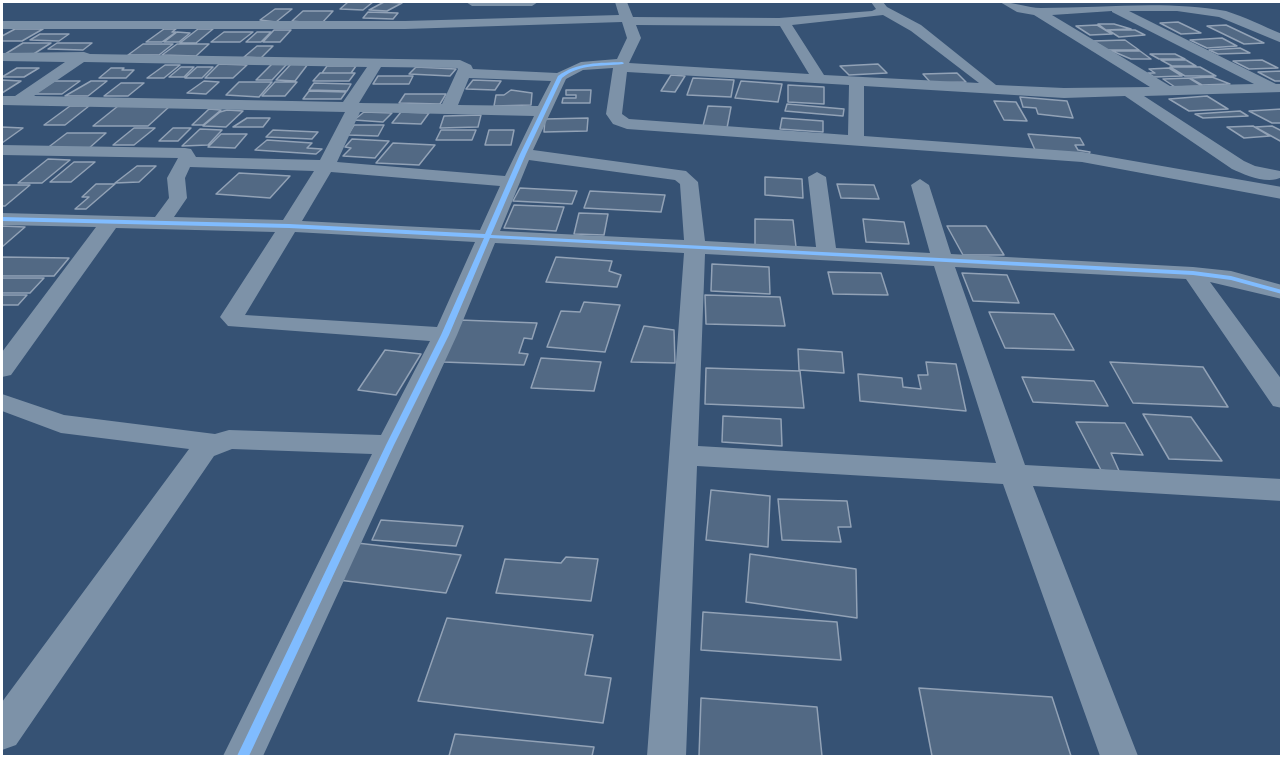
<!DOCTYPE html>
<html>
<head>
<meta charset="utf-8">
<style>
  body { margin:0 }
  #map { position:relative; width:1283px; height:758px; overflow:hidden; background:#365274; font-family:"Fira Sans Condensed",sans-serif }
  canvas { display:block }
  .frame { position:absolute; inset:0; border:3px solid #fff; pointer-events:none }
</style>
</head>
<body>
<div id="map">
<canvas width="1283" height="758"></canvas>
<div class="frame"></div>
</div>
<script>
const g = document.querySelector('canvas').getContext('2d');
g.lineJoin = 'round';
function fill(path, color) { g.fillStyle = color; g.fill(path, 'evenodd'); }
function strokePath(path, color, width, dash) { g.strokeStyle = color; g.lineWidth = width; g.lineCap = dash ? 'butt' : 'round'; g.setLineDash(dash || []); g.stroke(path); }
const building = new Path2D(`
  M348,2h25l-10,8 -23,-1z
  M384,2l18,1 -15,8 -18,-1z
  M275,9h17l-16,13 -16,-2z
  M303,11h30l-12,13 -29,-3z
  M368,12l30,1 -5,6 -30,-1z
  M1178,22l23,11 -20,1 -21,-11z
  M1098,24h16l17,5 -25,1z
  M1097,25l15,9 -22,1 -14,-9z
  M1226,25l38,18 -20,1 -37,-18z
  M15,29h28l-21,12h-20v-5z
  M164,29h12l-4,3h4l-14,10h-16z
  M198,29h15l-17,14h-16z
  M274,30h17l-11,12h-17z
  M1108,30h27l10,5 -26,2z
  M177,32l13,1 -11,9h-15z
  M224,32h29l-13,10h-29z
  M257,32h14l-10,10h-15z
  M40,34h29l-10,7 -29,-1z
  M1222,38l15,8 -30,2 -17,-8z
  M1125,40l14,10h-32l-14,-9z
  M23,43h28l-19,12 -30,1z
  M57,43h35l-9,7 -35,-1z
  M143,44h30l-14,11h-31z
  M177,44h32l-13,12 -34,-1z
  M257,46h16l-12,12 -17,-1z
  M1240,48l10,5 -32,1 -9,-4z
  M1112,51h28l11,8h-20z
  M1150,54h25l10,5h-26z
  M1161,60h25l10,6h-24z
  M1262,60l16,8 -29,1 -16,-8z
  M219,64l28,1 -14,13h-28z
  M272,64h15l-15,16h-16z
  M291,64h17l-13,17 -19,-1z
  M878,64l9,9 -38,2 -9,-9z
  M165,65h15l-16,13h-17z
  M327,66h29l-5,7h-29z
  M181,67h13l-10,10h-15z
  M197,67h16l-11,11h-17z
  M416,67l40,2 -6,7 -41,-2z
  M1170,67h30l16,9h-31z
  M17,68h22l-15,9h-22z
  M111,68h13l-2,2h12l-8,8h-27z
  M1169,68l13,8 -28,1 -6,-4h7l-6,-4z
  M1282,71v10h-7l-17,-9z
  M320,73h35l-6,8h-36z
  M957,73l9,9 -35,1 -8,-9z
  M671,75l14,1 -10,16 -14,-1z
  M378,76h35l-4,8h-36z
  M1212,77l18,7 -28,1 -12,-7z
  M693,78l41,2 -3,17 -44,-2z
  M1189,78l13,8 -27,1 -12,-8z
  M2,80l19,1 -19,12z
  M473,80l28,1 -6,9 -29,-1z
  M54,81h26l-18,13h-28z
  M91,81h16l-19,15h-23z
  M204,81l15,1 -13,12 -19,-1z
  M741,81l41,3 -4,18 -43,-4z
  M239,82h33l-13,15 -33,-2z
  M275,82h22l-12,14h-23z
  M121,83h23l-16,13h-24z
  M314,83l37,1 -4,7 -38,-1z
  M788,85l36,2v17l-36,-2z
  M511,90l21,3 -1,12 -37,1 2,-11h8z
  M566,90h25l-1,13h-28l1,-5h13v-3h-10z
  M309,91l37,1 -5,7h-38z
  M405,94h41l-6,10 -41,-1z
  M1207,96l21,13 -39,2 -20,-12z
  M1020,97l47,4 6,17 -35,-4 -2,-6 -13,-1z
  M994,101l22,1 11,19 -23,-1z
  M787,104l57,5 -1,7 -58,-5z
  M70,106h19l-24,19h-21z
  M118,106h52l-22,20h-55z
  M708,106l23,1 -4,21 -24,-2z
  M209,109l12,1 -18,15h-11z
  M1282,109v14h-10l-23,-12z
  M227,110l16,1 -17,16 -23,-1 17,-14z
  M1240,111l8,5 -45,2 -8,-4z
  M364,112l28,1 -9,9 -29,-2z
  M401,112l28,1 -8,11 -29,-1z
  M481,115l-3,12 -38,1 4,-12z
  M247,118h23l-7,9h-30z
  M588,118l-1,13 -43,1 1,-13z
  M782,118l41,3v11l-43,-3z
  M354,125h30l-6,11 -30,-1z
  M1253,126l17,10 -26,2 -17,-11z
  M1272,126l10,5v11l-27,-15z
  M2,127l21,1 -21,15z
  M134,128h21l-21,17h-21z
  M173,128h18l-13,13h-19z
  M200,129l22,1 -14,15 -26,1z
  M273,130l45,2 -6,7 -46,-2z
  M441,130h35l-4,10h-36z
  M489,130h25l-3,15h-26z
  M67,133h39l-19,17 -41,-1z
  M221,134h26l-12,14 -27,-1z
  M1028,134l52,4 4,7h-9l3,5 12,2 -1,2 -54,-4z
  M352,139l37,2 -14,17 -32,-2 8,-8 -6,-1z
  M267,140l45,3 -5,5 15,1 -6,5 -61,-4z
  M393,143l42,2 -16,20 -43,-2z
  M48,159l22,1 -28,23h-24z
  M74,162h21l-24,20h-21z
  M137,166h19l-17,16 -24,1z
  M239,173l51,3 -20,22 -54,-4z
  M765,177l37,2 1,19 -38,-3z
  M96,184h19l-29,25h-11l14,-12h-7z
  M837,184l37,1 5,14 -38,-1z
  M30,185l-25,21h-3v-21z
  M520,188l57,3 -5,13 -59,-3z
  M590,191l75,4 -4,17 -77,-4z
  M514,205l50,2 -8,24 -52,-3z
  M579,213l29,1 -4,21 -30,-1z
  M755,219l38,1 3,27 -41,-2z
  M863,219l41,3 5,22 -43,-2z
  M2,226l23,1 -23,20z
  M947,226h39l18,29h-41z
  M2,257l67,1 -15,18h-52z
  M556,257l56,4 -3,10 12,4 -4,12 -71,-5z
  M712,264l57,3 1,27 -59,-3z
  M828,272l53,1 7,22 -55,-1z
  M962,273l45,2 12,28 -46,-2z
  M2,278h42l-14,15h-28z
  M2,295h25l-9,10h-16z
  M705,295l75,2 5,29 -79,-2z
  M584,302l36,3 -15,47 -58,-5 14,-36 19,1z
  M989,312l65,2 20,36 -69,-2z
  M460,320l77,3 -5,16 -8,-1 -5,15 9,1 -4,11 -81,-3z
  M644,326l30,4 1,33 -44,-1z
  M798,349l44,3 2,21 -45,-3z
  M385,350l36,4 -25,41 -38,-5z
  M541,358l60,4 -7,29 -63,-3z
  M926,362l30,2 10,47 -106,-10 -2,-27 44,4 1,9 18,2 -3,-14h10z
  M1110,362l93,5 25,40 -95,-4z
  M706,368l94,3 4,37 -99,-4z
  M1022,377l72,4 14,25 -75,-4z
  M1143,414l48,3 31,44 -53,-2z
  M723,416l58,3 1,27 -60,-4z
  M1076,422l49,1 18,32 -32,-2 9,20 -19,-3z
  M711,490l59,6 -2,51 -62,-7z
  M778,499l69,2 4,26h-13l3,15 -59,-2z
  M381,520l82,6 -7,20 -84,-6z
  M357,543l104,12 -15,38 -108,-13z
  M750,554l106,15 1,49 -111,-16z
  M566,557l32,2 -7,42 -95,-8 9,-34 56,4z
  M703,612l134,10 4,38 -140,-10z
  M447,618l146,17 -8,40 26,3 -8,45 -185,-22z
  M919,688l133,9 19,59h-139z
  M701,698l116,9 5,49h-123z
  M455,734l139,13 -2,9h-143z`);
const minor = new Path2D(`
  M466,2h72l-6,4h-60z
  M615,2h12l6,15 146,1 93,-7 4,-2 -5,-7h12l4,5 34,18 75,60 68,3 86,-1 -116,-72 -17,-3 -17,-10c15,0 27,6 41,6 61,0 124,-8 185,3 19,6 37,15 56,23v9l-63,-26 -42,-6h-48l147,73h6v8l-138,4 100,65 11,5 25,5 2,6c-14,8 -37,-2 -50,-8l-107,-73 -61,2 -200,-12v50l218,16 200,35v12l-200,-37 -455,-33 -14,-5 -7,-10 7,-46 -30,2 -17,9 -33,71 153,21 12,11 7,59 111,6 -8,-70 9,-5 9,5 10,71 94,5 -19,-68 9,-6 9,6 22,69 242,13 38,4 51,14v14l-72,-17 72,98v28l-9,-2 -87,-127 -231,-12 70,198 257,14v22l-249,-15 105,270h-38l-97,-272 -306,-18 -11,290h-39l37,-503 -189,-10 -38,92 -194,421h-40l149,-302 -140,-5 -18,7 -198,289 -14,5v-48l187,-253 -128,-16 -59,-22v-17l62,21 151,19 14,-4 152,5 49,-94 -202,-15 -8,-9 55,-85 -159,-4 -105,147 -9,2v-25l94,-125 -94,-2v-12l153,4 14,-19 -2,-20 11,-20 -176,-3v-10l183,3 6,1 5,8 124,3 25,-48 -343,-7v-9h13l50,-34 -63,-1v-8l82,-1 6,2 370,6 11,5 2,4 84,4 24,-11 36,-3 10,-21 -5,-16 -217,7h-403v-8h403l214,-6zM1112,11v1l142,72 -84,2 -118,-71zM883,15l28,16 68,52 -155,-8 -32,-50zM636,25l144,1 29,48 -180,-11 12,-25zM84,62l283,5 -24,35 -309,-6zM381,67l76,1 1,1 -16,35 -83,-1zM627,72l222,13 -1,50 -219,-16 -7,-5zM469,78l82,3 -13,25 -80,-1zM360,112l174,4 -29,60 -168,-14zM529,160l146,20 5,4 4,56 -184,-9zM190,167l124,4 -31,49 -109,-3 13,-19 -2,-20zM331,172l169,14 -20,44 -178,-9zM295,232l180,10 -38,85 -192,-12zM705,254l229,12 62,197 -298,-17z`);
const cycleway = new Path2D(`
  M622,62l2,1 -1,1c-21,3 -43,-1 -61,14l-36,76 -35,81 702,36 38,5 51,14v4l-51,-14 -38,-5 -703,-37 -41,97 -55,110 -145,311h-12l149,-311 55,-110 43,-97 -195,-10 -287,-7v-4l287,7 196,10 35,-80 38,-78c19,-14 42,-13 64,-14z`);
fill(building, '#526984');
strokePath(building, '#92a2b6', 1.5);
fill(minor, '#7d92a8');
fill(cycleway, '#80bcff');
</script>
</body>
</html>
